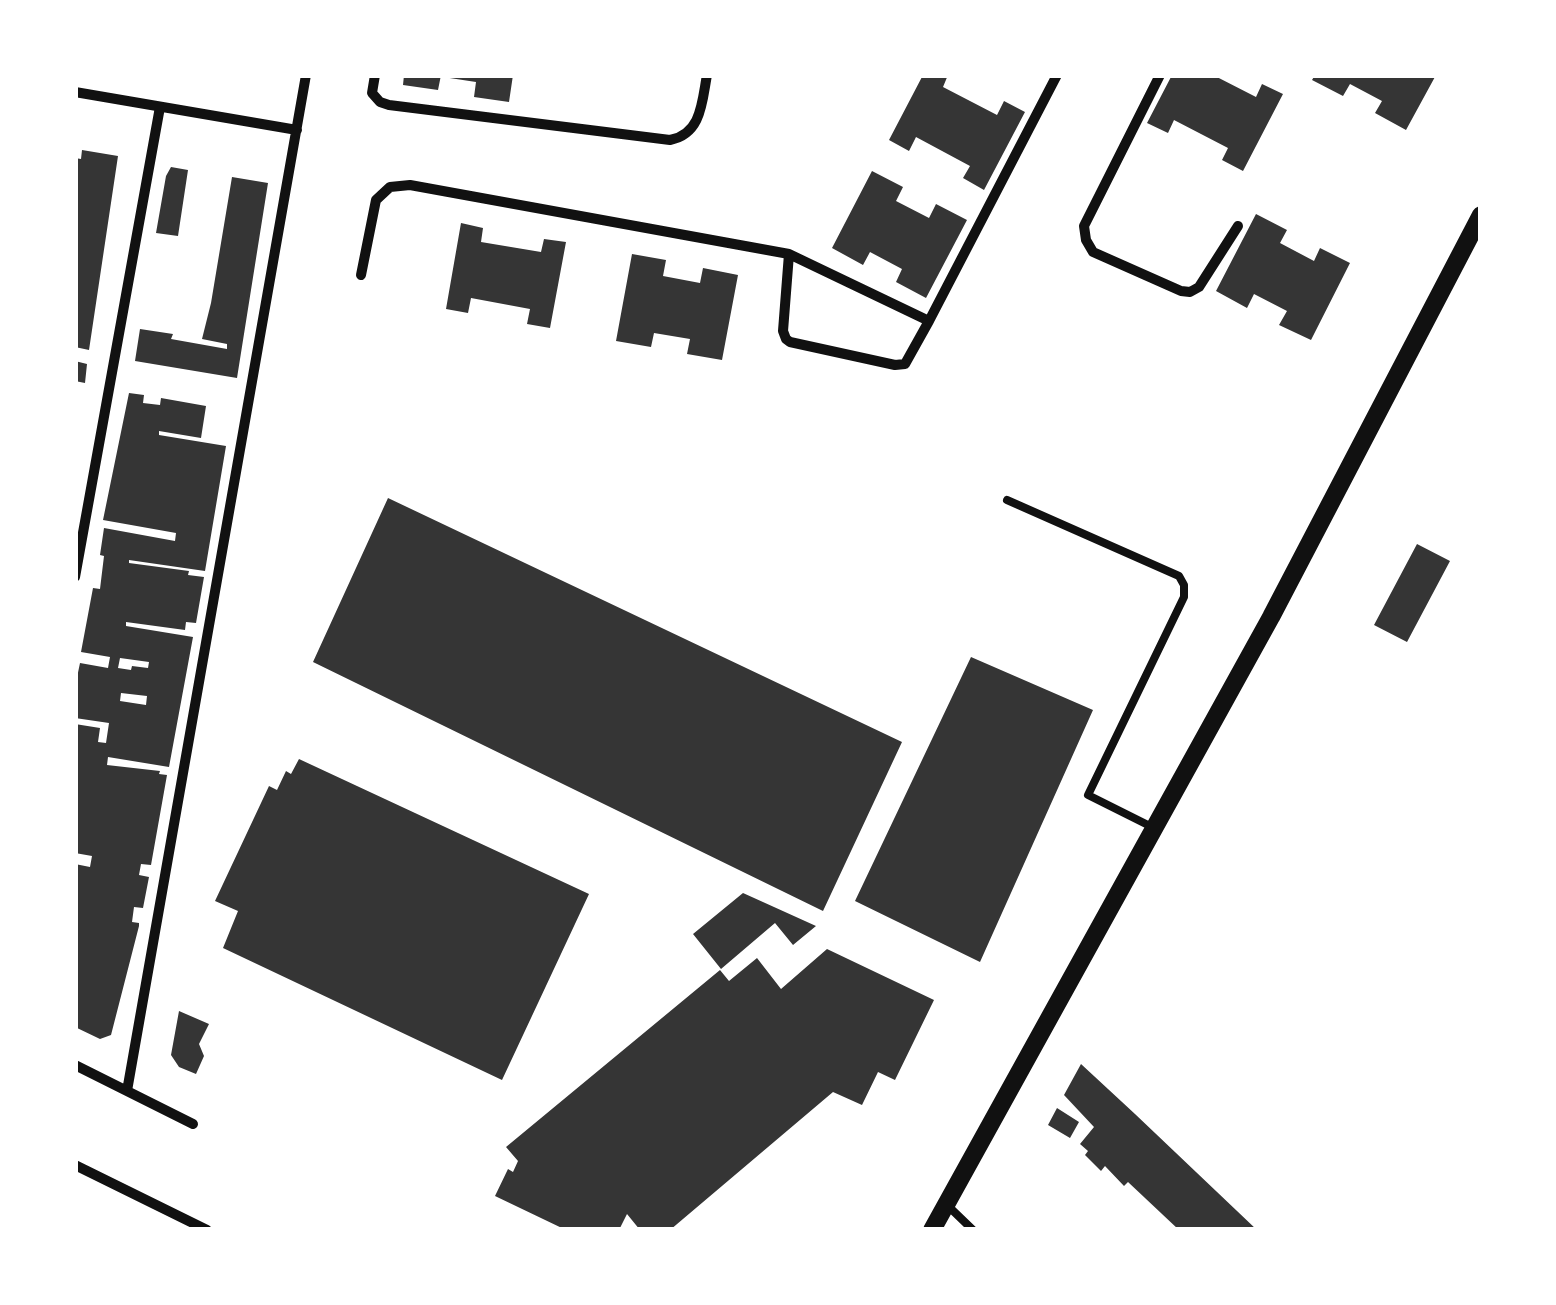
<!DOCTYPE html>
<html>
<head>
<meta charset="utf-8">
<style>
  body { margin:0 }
  #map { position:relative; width:1556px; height:1305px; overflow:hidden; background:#fff; font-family:Jost,sans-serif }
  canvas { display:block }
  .frame { position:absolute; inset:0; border:78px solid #fff; pointer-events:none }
</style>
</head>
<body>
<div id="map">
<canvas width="1556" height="1305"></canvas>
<div class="frame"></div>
</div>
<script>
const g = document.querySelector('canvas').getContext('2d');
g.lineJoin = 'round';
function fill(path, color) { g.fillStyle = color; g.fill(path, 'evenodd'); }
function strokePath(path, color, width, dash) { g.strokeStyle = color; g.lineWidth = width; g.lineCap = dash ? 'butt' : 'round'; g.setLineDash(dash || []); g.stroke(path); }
const building = new Path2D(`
  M404,75h37l-3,15 -35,-5z
  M443,75h70l-4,27 -35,-5 2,-15 -33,-5z
  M923,75h25l-5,12 54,28 7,-14 21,11 -41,78 -21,-12 7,-12 -54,-29 -7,14 -20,-11z
  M1172,75h41l43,22 6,-13 21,10 -40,77 -21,-11 6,-12 -54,-28 -6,13 -21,-10z
  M1315,75h121l-30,55 -31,-17 7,-12 -32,-17 -7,12 -31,-16z
  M82,150l36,6 -29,194 -14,-3v-189l6,1z
  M171,167l17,3 -10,66 -22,-3 10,-57z
  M872,171l31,16 -7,14 33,17 7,-14 31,16 -41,78 -30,-16 6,-13 -32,-17 -7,13 -31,-17z
  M232,177l36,6 -31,195 -102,-17 5,-32 33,5 -2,5 56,10v-5l-25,-5 9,-36z
  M1256,214l31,16 -7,13 34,18 6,-13 30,15 -39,77 -32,-15 8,-14 -33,-17 -7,14 -31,-17z
  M461,223l22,5 -2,14 60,10 3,-13 22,3 -16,86 -23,-4 3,-15 -59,-11 -3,15 -22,-4z
  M632,254l34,6 -3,16 37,7 3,-15 35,7 -16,85 -35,-6 3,-15 -36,-6 -3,14 -35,-6z
  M75,361l12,3 -2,19 -10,-2z
  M129,393l15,2 -1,8 17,2 1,-7 45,8 -5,32 -42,-7v4l67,11 -21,125 -76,-11v3l60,8 -1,4 16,2 -8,46 -10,-1 -1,8 -59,-8v4l67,11 -24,130 -61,-10 -1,8 53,6 -1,3 8,1 -16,90 -10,-1 -2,11 10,2 -6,31 -9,-1 -2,15 7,1v3l-28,109 -11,4 -25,-12v-133l2,1 1,-8h-3v-23l15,3 2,-11 -17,-3v-129l25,4 -2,14 8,1 3,-20 -34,-5v-31l5,-24 28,5 2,-11 -29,-5 12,-64 7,1 4,-33 -4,-1 4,-27 71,13 1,-8 -73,-13zM120,658l29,4 -1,6 -16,-2 -1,4 -13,-2zM121,693l26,3 -1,9 -26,-4z
  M388,498l514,244 -79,169 -510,-249z
  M1417,544l33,17 -43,81 -33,-17z
  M971,657l122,53 -113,252 -125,-61z
  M299,759l290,135 -87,186 -279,-132 15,-37 -23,-10 54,-115 8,4 9,-19 5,3z
  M743,893l31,14 42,19 -23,19 -18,-22 -54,46 -28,-35z
  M827,949l107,51 -39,80 -17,-8 -16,33 -29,-13 -163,138h-30l-13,-16 -8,16h-53l-71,-34 13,-27 5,3 5,-11 -12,-14 214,-177 9,11 28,-23 24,31z
  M179,1011l30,13 -10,20 5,12 -8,18 -17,-7 -8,-12z
  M1081,1064l54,50 122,116h-78l-51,-48 -4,4 -19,-20 -4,5 -16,-16 3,-4 -8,-7 14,-17 -30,-32z
  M1057,1108l22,14 -9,16 -22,-13z`);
const service = new Path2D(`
  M1007,500l172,76 5,9v12l-96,198 66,33
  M946,1204l27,26`);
const minor = new Path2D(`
  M375,75l-3,18 8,9 9,3 281,35c32,-6 32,-39 37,-65
  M1160,75l-76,151 2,14 7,12 88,39 9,1 9,-5 39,-61
  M75,92l222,38
  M789,254l-6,77 3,8 4,3 105,23 10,-1 24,-43
  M361,275l15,-75 14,-13 20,-2 379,69 140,67 128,-246
  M75,577l85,-470
  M75,1065l118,59
  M127,1091l179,-1016
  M75,1165l132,65`);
const tertiary = new Path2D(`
  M932,1230l339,-613 210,-402`);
fill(building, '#353535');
strokePath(service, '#111', 8);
strokePath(minor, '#111', 10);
strokePath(tertiary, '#111', 18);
</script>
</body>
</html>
